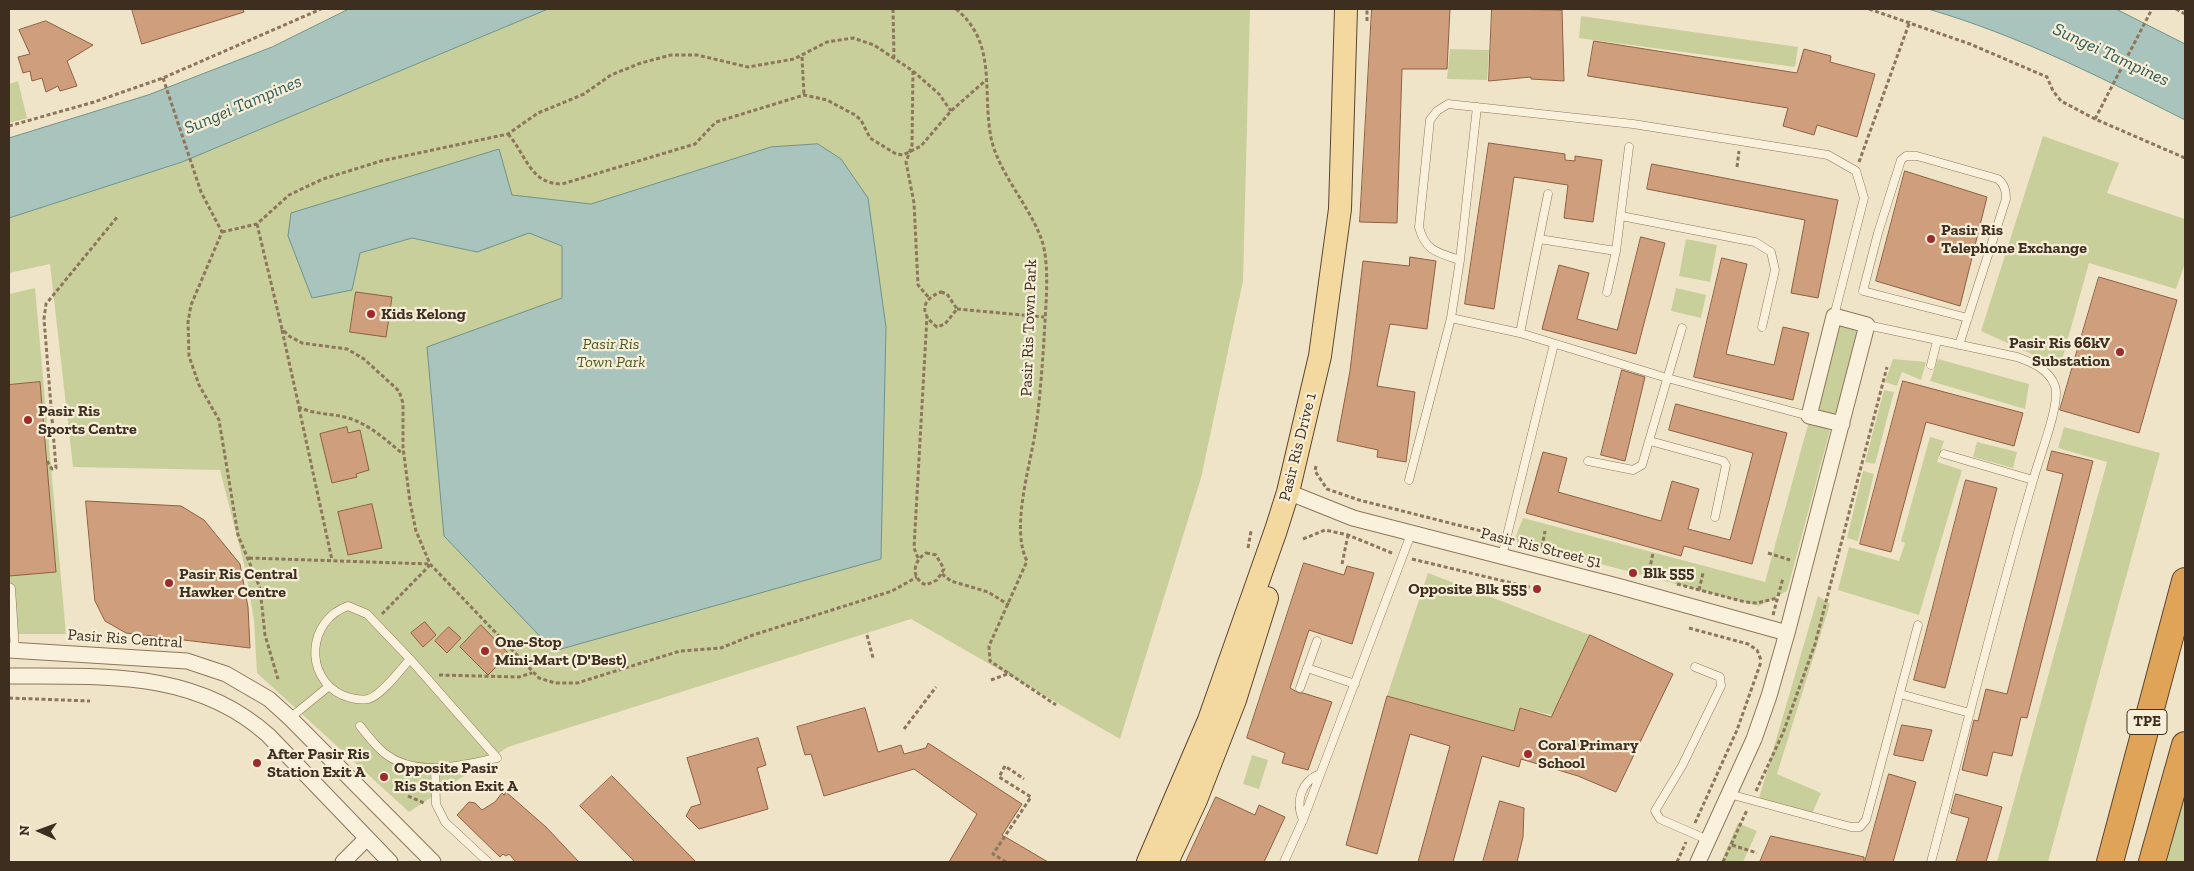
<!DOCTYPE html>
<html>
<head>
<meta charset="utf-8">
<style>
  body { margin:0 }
  #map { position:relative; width:2194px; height:871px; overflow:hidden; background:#f0e4c8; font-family:"Zilla Slab",serif }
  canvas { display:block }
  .frame { position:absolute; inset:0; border:10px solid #3d2e20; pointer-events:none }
  .north { position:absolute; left:15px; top:806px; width:50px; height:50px; -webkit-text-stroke:4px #f7eed8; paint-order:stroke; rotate:272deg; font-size:14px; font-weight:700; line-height:20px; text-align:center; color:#3d2e20 }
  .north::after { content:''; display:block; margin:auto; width:18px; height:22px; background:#3d2e20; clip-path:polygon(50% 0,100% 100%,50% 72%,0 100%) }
</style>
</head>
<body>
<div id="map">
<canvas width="2194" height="871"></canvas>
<div class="frame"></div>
<div class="north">N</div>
</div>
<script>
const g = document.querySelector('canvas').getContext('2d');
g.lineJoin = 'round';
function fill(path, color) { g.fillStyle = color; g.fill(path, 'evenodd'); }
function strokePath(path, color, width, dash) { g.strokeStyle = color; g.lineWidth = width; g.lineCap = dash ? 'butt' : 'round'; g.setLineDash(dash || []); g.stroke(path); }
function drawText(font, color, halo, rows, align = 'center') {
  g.font = font + ' "Zilla Slab",serif'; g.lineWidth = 4.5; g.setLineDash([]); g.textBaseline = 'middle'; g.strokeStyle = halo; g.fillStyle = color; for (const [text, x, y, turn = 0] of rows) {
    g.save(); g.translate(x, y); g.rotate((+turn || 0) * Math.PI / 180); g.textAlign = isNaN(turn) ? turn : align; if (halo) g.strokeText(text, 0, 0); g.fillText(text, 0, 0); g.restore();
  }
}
const green = new Path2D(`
  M548,9h702l-7,272 -42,197 -81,261 -209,-120 -403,128 -99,65 -152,-139 -3,-53 -9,-52 -25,-98 -147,-3 -23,-203 -41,9v-55l173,-56z
  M1581,16l217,31 -3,20 -216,-29z
  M1450,49l39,1 -2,30 -40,-1z
  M18,81l9,37 -18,5v-39z
  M2043,136l76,27 -12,30 78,26v44l-9,26 -87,-26 -29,104 -79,-36z
  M1686,239l31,6 -7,37 -31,-6z
  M35,288l31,346h-57v-340z
  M1676,288l30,7 -5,23 -30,-7z
  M1834,316l33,9 -25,99 -33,-8z
  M1893,359l33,3 -5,18 -19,-8 -5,14 -12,-4z
  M1938,359l91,25 -4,25 -95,-28z
  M1884,390l10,2 -19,72 -10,-2z
  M1809,421l21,9 -43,161 -28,15 -245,-65 9,-23 242,64z
  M2064,427l96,26 -112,409h-51l110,-400 -49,-14z
  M1930,437l14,4 -7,21 25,8 -43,145 -81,-25 11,-43 50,14 6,-18 -4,-2z
  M1977,442l40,10 -4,16 -40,-11z
  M1863,471l11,3 -16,67 -11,-3z
  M1428,573l162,62 -38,80 -32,-7 -6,23 -127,-35z
  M1818,596l12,8 -53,170 44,19 -10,23 -53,-14z
  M1252,755l16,5 -9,29 -16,-5z
  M2185,792v70h-18z
  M1738,823l19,8 -14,31h-22z`);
const water = new Path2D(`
  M349,9h199l-366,153 -173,56v-80l139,-43 124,-48z
  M1928,9h188l69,35v76c-83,-42 -167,-85 -257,-111z
  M818,144l23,15 27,39 18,129 -5,232 -327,92 -110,-115 -17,-189 135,-49v-52l-33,-13 -52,19 -65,-14 -52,15 -8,37 -40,8 -24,-62 3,-23 208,-64 13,46 79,9 180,-57z`);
const building = new Path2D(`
  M132,9h111l1,3 -102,32z
  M1372,9h78l-3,60h-45l-5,154 -37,-1z
  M1492,9l70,1 2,71 -33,-2v-2l-42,4z
  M46,21l47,24 -26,16 10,25 -17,5 -2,-5 -12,6 -4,-14 -10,3 -2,-10 -7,2 -5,-16 12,-3 -11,-24z
  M1594,41l203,32 7,-24 27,7 -1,6 45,12 -18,63 -40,-12 -3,10 -31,-9 5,-18 -200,-32z
  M1489,143l76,11v6l10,1v-5l27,4 -9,62 -29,-4 4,-33 -54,-8 -20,132 -29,-5z
  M1652,164l186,36 -20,98 -27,-5 14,-73 -158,-31z
  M1905,171l82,26 -27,109 -84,-25z
  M1641,237l24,6 -29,111 -94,-25 17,-64 30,8 -12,46 40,11z
  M1410,257l26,4 -9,68 -37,-5 -13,62 38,6 -9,70 -29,-5 1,-7 -41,-9 13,-70 13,-110 46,5z
  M1722,258l25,6 -21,90 48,11 9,-38 26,6 -16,67 -99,-23z
  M2099,277l78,23 -38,133 -79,-23z
  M356,292l36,5 -6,40 -36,-5z
  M1622,370l23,7 -20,84 -24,-6z
  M1903,381l120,32 -9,33 -88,-24 -35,130 -31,-8z
  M40,382l16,190 -47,4v-191z
  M1676,404l111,29 -35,131 -68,-18 -3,10 -155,-43 17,-61 24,6 -9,34 103,29 11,-40 27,8 -11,40 42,11 23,-87 -84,-23z
  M347,427l1,6 12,-3 9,40 -13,4 1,3 -25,6 -12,-49z
  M2052,451l41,10 -66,257 -6,-1 -9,39 -19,-4 -6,24 -25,-6 12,-50 4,1 8,-32 21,5 56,-220 -16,-4z
  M1966,480l31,8 -52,200 -31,-8z
  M86,501l95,5 23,14 36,44 8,43 2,41 -124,-15 -21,-12 -10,-20z
  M372,504l10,44 -34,7 -10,-43z
  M1304,563l40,12 3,-9 27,7 -22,71 -43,-14 -19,58 9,5h4l29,9 -24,68 -26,-7 3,-10 -38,-15z
  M425,622l11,13 -13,12 -12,-14z
  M481,625l28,29 -21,21 -28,-28z
  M449,627l12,11 -14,15 -12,-12z
  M1590,635l83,39 -57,118 -38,-16 -57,-17 -2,8 -37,-11 -29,106h-35l32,-116 -40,-12 -33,120 -31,-9 41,-149 127,35 6,-23 31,9z
  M865,708l13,44 23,-7 3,9 22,-6 2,-5 94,61 -20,31 46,27h-99l28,-48 -63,-45 -90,27 -13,-42 -6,1 -8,-28z
  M1902,725l30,5 -9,31 -29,-6z
  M758,738l8,27 -9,3 11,41 -69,20 -13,-13 5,-9 10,-3 -14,-46z
  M1889,774l27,8 -23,80h-28z
  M612,776l84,86h-61l-55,-56z
  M506,792l40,35 33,35h-63l-7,-8 -3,2 -3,-2 -3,3 -43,-42 12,-13 6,1 7,7 13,-8 7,-9 2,2z
  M1956,794l46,13 -16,55h-30l13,-44 -18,-5z
  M1216,797l39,18 4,-10 26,12 -21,45h-78z
  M1500,801l24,7 -1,29 -6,25h-34z
  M1771,836l93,21v5h-104z`);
const path = new Path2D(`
  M893,9l1,48
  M956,9c40,33 27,77 34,123 5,37 38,71 51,106 10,26 4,73 3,102 -2,29 -4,58 -8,87 -5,37 -26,101 -9,134l-38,85 1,15 66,44
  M1869,9l101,35 77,33 6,14 8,10 34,18 90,39
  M2176,9l9,5
  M1367,21v-12
  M802,57l2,38
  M913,71l-1,74 -6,17 8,41 4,82 12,14
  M163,78l38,114 21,40 -31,73 -3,17 1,34 10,29 20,35 19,115 22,53 5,47 13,44
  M2095,119l57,-110
  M9,126l85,-24 69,-24 158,-69
  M508,134c19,22 22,50 54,50l133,-40 21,-22 88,-27 23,5 28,15 6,5 9,18 26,16 7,1 18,-9 30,-35 35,-31
  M1859,162l51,-141
  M1737,167l2,-16
  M257,224l25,105 7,7 13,7 45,6 17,10 35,32 4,12v44l7,55 6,29 14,33 109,114 16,5h22l103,-32 41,-3 32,-13 139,-44 25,-14
  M222,232l35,-8 32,-29 34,-16 58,-18 127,-27 30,-21 46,-19 27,-19 30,-12 30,-8h26l51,12 46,-8 33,-17 26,-4 21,7 39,26 26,23 12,17
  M941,292l6,2 10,15 -12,15 -8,3c-17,-13 -17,-27 4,-35z
  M957,309l87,8
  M282,330l17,77c16,8 32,6 49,11 21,6 38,22 55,36
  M299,408l33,152
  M47,461l5,8 4,-1 -12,-149 2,-15 72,-88
  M1316,466l-1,5 12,18 32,11 138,35
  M1303,539l22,-9 23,5 44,18
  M1518,541l71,20
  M1542,547l3,-16
  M1248,548l3,-17
  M926,553l10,2 8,14 -7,11 -11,5c-16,-7 -13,-24 0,-32z
  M1768,553l22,7
  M249,558l181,6
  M918,558l-4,-10 13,-232
  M1412,559l125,30
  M1342,564l6,-29
  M942,574l9,7 37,11 21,13
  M1648,577l5,-24
  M1677,584l68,18 12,1 21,-5
  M1699,590l4,-17
  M382,614l48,-49
  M1773,615l10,-37
  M1689,628l59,16 9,6 4,10
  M867,635l6,23
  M439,675l80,2 13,-4
  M991,680l19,-7
  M9,698l81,3
  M904,729l32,-42
  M1756,791l27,-58 32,-89 72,-277
  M408,796l16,7
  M1695,823l42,-93 24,-68
  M1732,845l25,8
  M1006,862l-13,-8 38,-57 -32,-20 6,-11 19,13
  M1677,862l9,-20
  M1723,862l24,-52`);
const lane = new Path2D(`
  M1621,216l134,26 16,10 4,18 -13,57
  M1539,239l77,12 13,-104
  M1460,260c-22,-7 -35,-9 -41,-33l11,-107 7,-9 11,-7 185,20 195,31 28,16 8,27 -30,118
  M1607,292l9,-41
  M1451,318l69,15 147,45 142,38
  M1867,325l150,32c14,5 32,12 38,29 6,17 -16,72 -21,91 -38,127 -69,257 -103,385
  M1520,333l28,-139
  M1959,345l47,-146c0,-8 -1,-14 -8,-20l-81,-23h-11l-5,4 -23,73 -15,58 105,27
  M1931,365l6,-24
  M1650,441l73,20 3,4 -11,52
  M1944,454l89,26
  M1588,461l45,9 9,-5 40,-137
  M1409,480l42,-162 9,-58 17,-153
  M1502,556l52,-212
  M9,587l2,1 4,62
  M348,606l19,8 43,45c-9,10 -29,37 -42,40 -8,2 -18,-1 -26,-4 -39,-19 -34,-75 6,-89z
  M1695,667l25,10 1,9 -39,80 -27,45 5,8 48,21
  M1307,668l48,16
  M1300,688l17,-47
  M1900,694l70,19
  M290,718l38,-31
  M360,726c7,9 15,19 23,26 32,27 78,13 114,6l-87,-99
  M435,768l1,36 9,18 43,40
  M1729,794l122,33h9l6,-7 52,-195
  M1303,820c-8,-18 -2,-39 17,-46
  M1284,862l19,-42 108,-286`);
const street = new Path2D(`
  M1288,492l65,26 268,69 166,46
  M9,650l178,11 39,13 43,25 21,19 143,144
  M9,676c93,1 185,-7 259,59l122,127
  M343,862l24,-24
  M1698,862l56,-123 15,-43 18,-63 80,-308 -33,-9 -25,100 33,8`);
const primary = new Path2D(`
  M1148,862l61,-142 67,-190 12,-38 32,-136 20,-147 6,-200
  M1167,862l29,-62 39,-100 32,-102`);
const highway = new Path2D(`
  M2110,862l75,-281
  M2152,862l33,-117`);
const markers = [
  [1931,239,5,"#9e2a2b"],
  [371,314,5,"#9e2a2b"],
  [2120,352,5,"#9e2a2b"],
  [28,420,5,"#9e2a2b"],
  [1633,573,5,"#9e2a2b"],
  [169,583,5,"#9e2a2b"],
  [1537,589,5,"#9e2a2b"],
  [485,651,5,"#9e2a2b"],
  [1528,754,5,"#9e2a2b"],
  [257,763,5,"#9e2a2b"],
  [384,777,5,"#9e2a2b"]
];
const shields = [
  [2147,722,40]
];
const shieldNames = [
  ["TPE",2147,722]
];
const poiNames = [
  ["Pasir Ris",1941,230],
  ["Telephone Exchange",1941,248],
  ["Kids Kelong",381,314],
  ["Pasir Ris 66kV",2110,343,"right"],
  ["Substation",2110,361,"right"],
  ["Pasir Ris",38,411],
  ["Sports Centre",38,429],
  ["Blk 555",1643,573],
  ["Pasir Ris Central",179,574],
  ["Hawker Centre",179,592],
  ["Opposite Blk 555",1527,589,"right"],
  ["One-Stop",495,642],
  ["Mini-Mart (D'Best)",495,660],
  ["Coral Primary",1538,745],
  ["School",1538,763],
  ["After Pasir Ris",267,754],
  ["Station Exit A",267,772],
  ["Opposite Pasir",394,768],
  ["Ris Station Exit A",394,786]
];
const streetNames = [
  ["Pasir Ris Town Park",1029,328,-88],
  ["Pasir Ris Drive 1",1298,447,-76],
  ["Pasir Ris Street 51",1541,548,14],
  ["Pasir Ris Central",125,639,4]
];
const parkNames = [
  ["Pasir Ris",611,344],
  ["Town Park",611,362]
];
const waterNames = [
  ["Sungei Tampines",2111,55,25],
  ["Sungei Tampines",243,105,-23]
];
fill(green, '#c9cf9b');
fill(water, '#a9c4bc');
strokePath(water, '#6f938a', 1);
fill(building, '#cf9f7d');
strokePath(building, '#8d5f41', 1);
strokePath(lane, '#8d765c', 9);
strokePath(street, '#8d765c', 17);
strokePath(primary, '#5b4430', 24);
strokePath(highway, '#5b4430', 28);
strokePath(path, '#8d765c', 3, [4, 2.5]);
strokePath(lane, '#faf1dc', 8);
strokePath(street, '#faf1dc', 15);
strokePath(primary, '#f3d9a0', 22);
strokePath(highway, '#e0a458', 26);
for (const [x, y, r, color] of markers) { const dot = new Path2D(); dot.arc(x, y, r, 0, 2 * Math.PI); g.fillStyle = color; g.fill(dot); strokePath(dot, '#f7eed8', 2); }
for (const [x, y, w] of shields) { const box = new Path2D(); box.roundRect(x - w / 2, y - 12.5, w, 25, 4); g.fillStyle = '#f7eed8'; g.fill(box); strokePath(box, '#3d2e20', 1); }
drawText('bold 15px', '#3d2e20', null, shieldNames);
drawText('bold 16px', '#3d2e20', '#f7eed8', poiNames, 'left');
drawText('16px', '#3d2e20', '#f7eed8', streetNames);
drawText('italic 16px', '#4d5a26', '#f7eed8', parkNames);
drawText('italic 18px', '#2f5d5a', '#f7eed8', waterNames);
</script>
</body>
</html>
